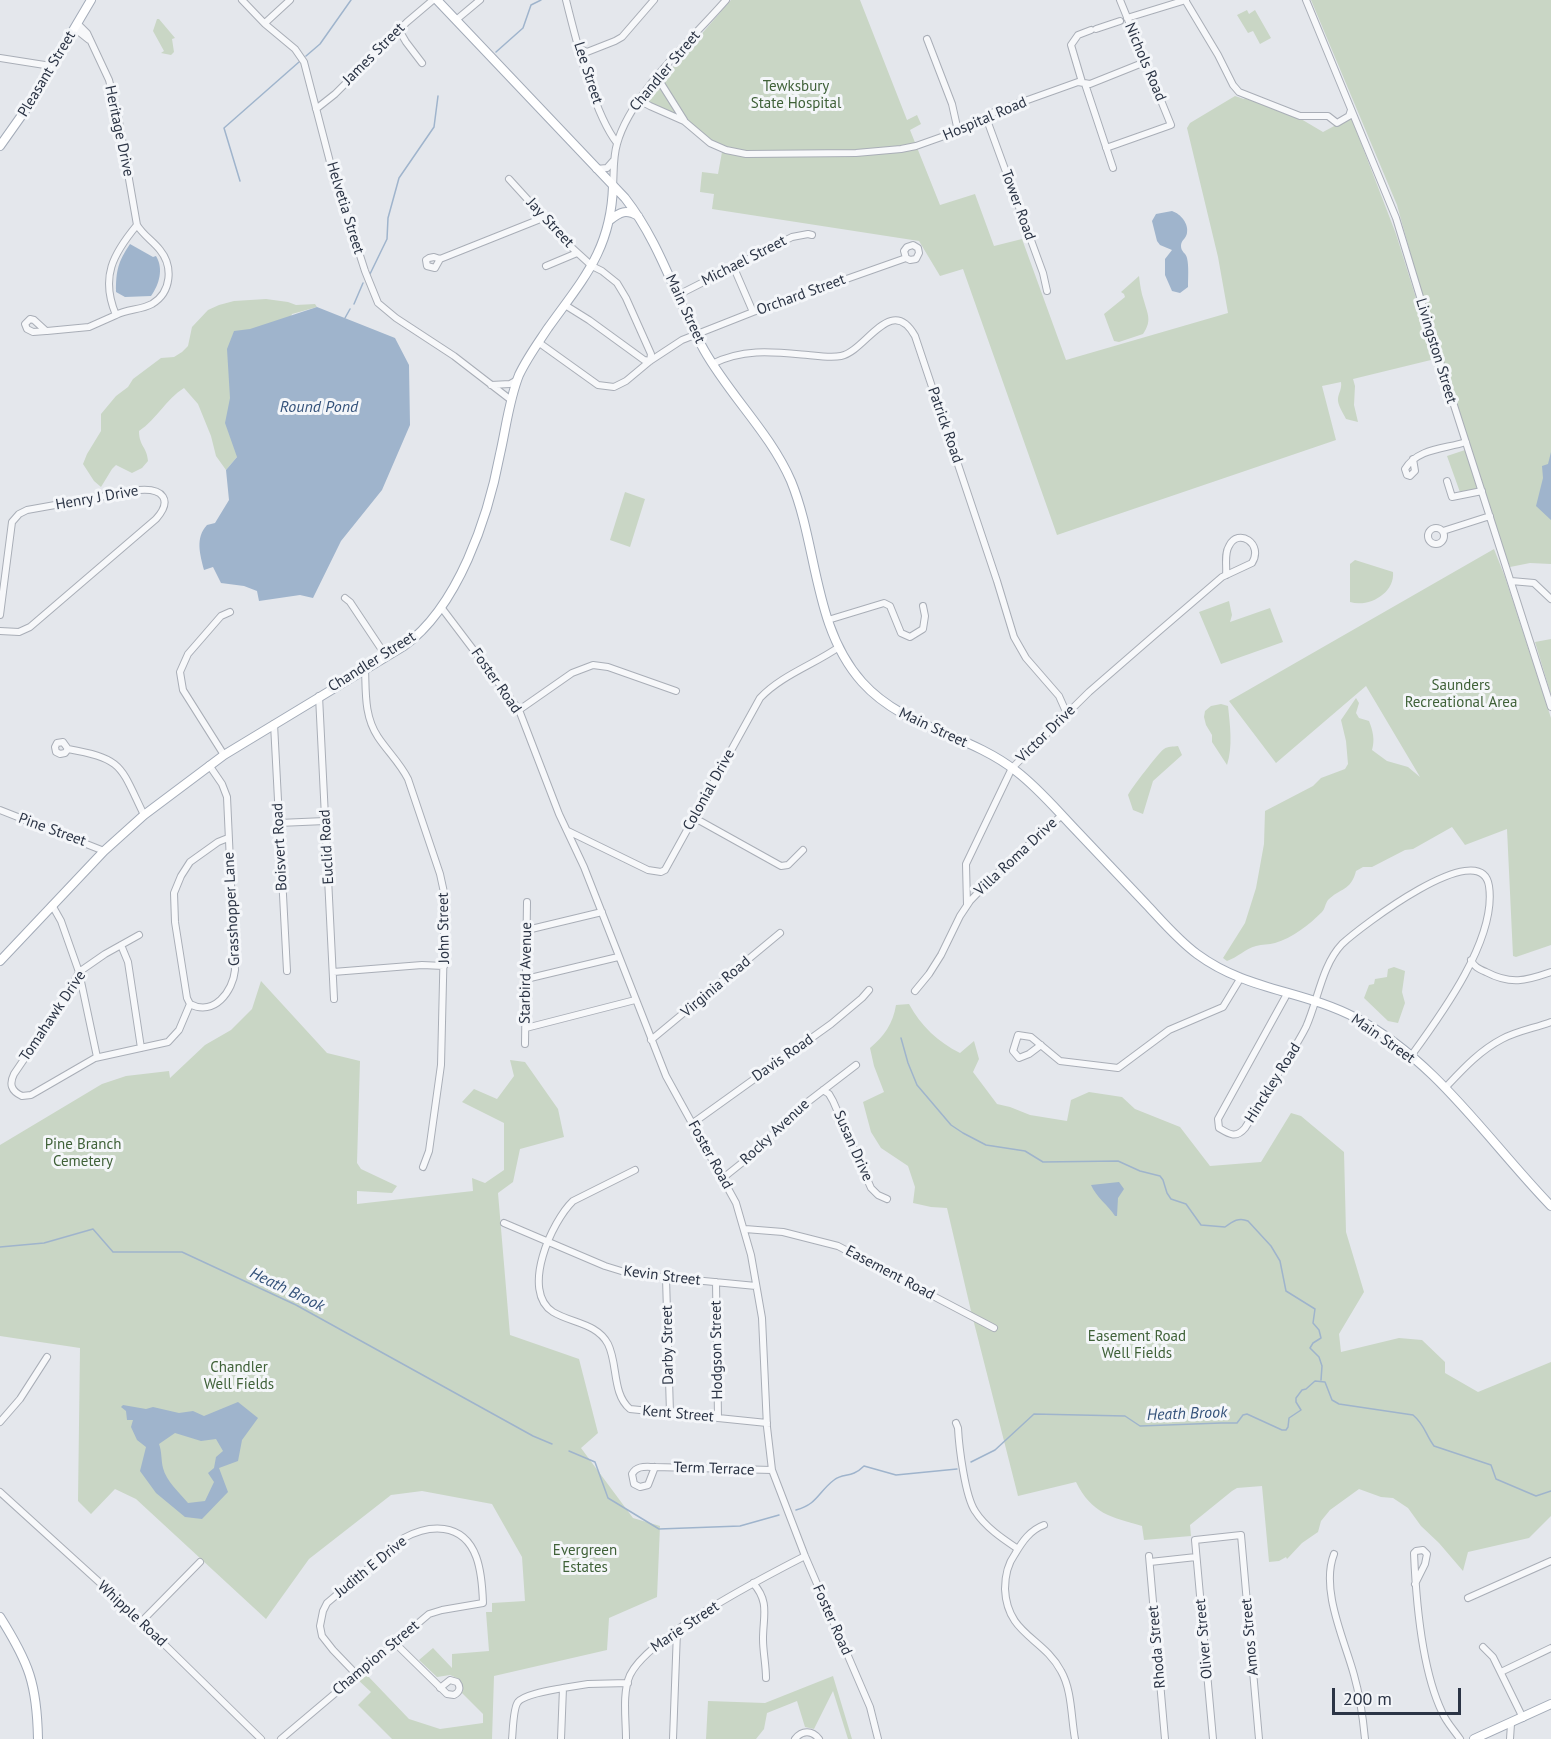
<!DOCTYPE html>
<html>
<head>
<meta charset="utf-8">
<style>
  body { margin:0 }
  #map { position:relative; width:1551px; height:1739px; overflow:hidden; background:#e4e7ec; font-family:"PT Sans",sans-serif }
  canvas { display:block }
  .scale { position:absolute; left:1332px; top:1688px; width:129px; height:27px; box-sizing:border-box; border:3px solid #2b3445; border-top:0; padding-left:8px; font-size:18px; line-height:21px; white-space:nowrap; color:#2b3445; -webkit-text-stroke:4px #f4f6f9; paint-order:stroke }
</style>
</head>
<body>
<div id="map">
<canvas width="1551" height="1739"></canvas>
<div class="scale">200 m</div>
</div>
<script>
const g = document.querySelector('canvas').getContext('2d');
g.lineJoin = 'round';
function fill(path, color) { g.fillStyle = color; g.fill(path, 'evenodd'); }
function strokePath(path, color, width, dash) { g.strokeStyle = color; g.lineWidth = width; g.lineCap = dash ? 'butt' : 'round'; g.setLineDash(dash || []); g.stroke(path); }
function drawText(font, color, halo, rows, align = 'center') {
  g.font = font + ' "PT Sans",sans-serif'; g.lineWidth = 6; g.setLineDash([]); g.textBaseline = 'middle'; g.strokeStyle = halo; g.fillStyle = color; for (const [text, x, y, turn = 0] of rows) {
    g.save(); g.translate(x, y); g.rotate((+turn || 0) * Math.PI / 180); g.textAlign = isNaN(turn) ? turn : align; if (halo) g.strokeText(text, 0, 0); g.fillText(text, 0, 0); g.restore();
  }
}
const green = new Path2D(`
  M731,0h129l47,120 10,-5 4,9 -11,6 30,75 35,-11 19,52 28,-7 44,121 162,-47 -10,-56 -31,-129 3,-5 45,-27 9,3 2,-2 55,22 22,13 28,-15 45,117 39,125 -82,20 2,7 -1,19 4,17 -12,-3c-3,-6 -9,-15 -8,-21 1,-6 4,-9 3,-16l-19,4 14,54 -279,95 -94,-266 -23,7 -21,-35 -207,-32 2,-15 -14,-2 2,-20 16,2 4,-22 -15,-8 -26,-21 -41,-18z
  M1311,0h240v564l-21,-1 -20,4 -3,-6 -82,-255 -28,-101z
  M1247,10l2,4 6,-4 16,28 -11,6 -7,-13 -5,2 -11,-18z
  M157,19h2l16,19 -3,1 2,13 -3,3 -10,-2 3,-2 -11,-20z
  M1139,276c1,8 2,17 5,25 4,14 8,20 -1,33l-24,8 -5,-1 -10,-27 21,-17 -1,-3 -3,-2z
  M266,299l22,3 8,3 19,-1 2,3 -25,7 -55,143 -11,13 -10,-14 -5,-20 -13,-32 -14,-16c-18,11 -27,31 -45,43 0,15 8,16 9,30l-6,7 -10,5 -16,-8 -4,4 -11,18 -7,-6 -11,-17 4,-10 14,-23v-17l15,-18 12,-9 5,-8 28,-21 13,-1 8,-5 6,-6 4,-19 16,-17 11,-5 15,-4z
  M1465,450l13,39 -17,6 -14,-39z
  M625,492l20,7 -15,48 -20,-7z
  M1494,549l11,28 46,141v227l-35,12 -3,-1 -6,-127 -42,16 -13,-18 -39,22 -8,1 -33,17h-9l-7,4c-5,20 -16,17 -28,29 -3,4 -3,9 -6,12 -13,13 -30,26 -47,31 -6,2 -13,1 -19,3 -11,3 -18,11 -29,15l-4,-3 22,-35 11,-35 8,-44 1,-33 48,-25 8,-8 24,-9 3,-5 -2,-23 -5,-21 15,-22 3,5 -3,10 3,5 10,3c4,10 6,19 3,29l15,11 21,6 12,10 -54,-91 -90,77 -47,-62z
  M1355,560l38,12c2,21 -24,36 -43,30v-38z
  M1229,601l3,14 -2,7 40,-14 13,34 -62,22 -22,-52z
  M1551,639v56l-16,-53z
  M1221,704l7,2c2,19 5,41 -1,59l-15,-23v-7l-6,-10 -2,-8 1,-6 6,-5z
  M1178,746l4,9 -29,26 -10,33 -10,-4 -5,-15c2,-5 32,-44 36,-46 4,-3 9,-2 14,-3z
  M1394,967l11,4 -3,21 3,11 -7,20 -10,-2 -24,-23 5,-13 5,-1 1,-5 12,-2 1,-8z
  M261,981l66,72 33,8 -3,102 4,6 36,17 -5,7 -35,-2v13l116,-13 -1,-13 13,5 19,-13v-47l-42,-21 12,-13 23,10 17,-23 -4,-16 15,2 33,47 6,28 -44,12 -7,33 -15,11 12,142 69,24 19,74 -17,15 52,70 27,8 -3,71 -48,21 -2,32 -113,26 -2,63h-100l-34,-34 13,-13 -14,-13 8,-6 44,46 31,10 43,-6v-9l-21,-21 1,-6 -4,-8 -9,-4 -13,2 -18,-17 14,-12 19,20v-14l37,-3 -3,-39h6v-9l33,-2 -3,-44 -30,-53 -70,-13 -31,4 -82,64 -43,60 -130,-120 -21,-10 -24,25 -13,-13 2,-153 -80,-12v-191l102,-61 24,-8 43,-5 1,7 35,-33 26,-15 21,-21z
  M909,1004c12,22 29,38 51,49l14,-12 5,18 -6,13 24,32 13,3 20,8 37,6 4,-21 18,-8 33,5 13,12 45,18 30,39 51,-4 30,-49 10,3 43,36 2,80 18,60 -25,42 2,18 58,-14 23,2 23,22v11l33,19 73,-30v154l-22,22 -61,14 -5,19 -24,-28 -18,-17 -13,-18 -15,-10 -12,-1 -22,-8 -29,21 -9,11 -3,11 -16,11 -15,16 -1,-2 -7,4 -10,1 -7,-76 -25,2 -5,3 -42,34 1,11 -47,4 -2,-14c-31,-9 -50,-12 -66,-44l-58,14 -47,-185 -24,-103 -16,-1 -18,-4 2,-16 -7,-21 -27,-18 -10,-16 -8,-30 21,-10 -10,-26 -4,-18c14,-12 23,-24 26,-43z
  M833,1676l19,63h-4l-15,-48 -19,38 -9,-2 -8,-26 -30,12 -3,16 -8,10h-50l2,-38 57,2z`);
const water = new Path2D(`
  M1172,211c9,3 17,13 15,22 -1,6 -6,7 -6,13 0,6 5,7 6,12 2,8 1,21 1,29l-8,6 -8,-2 -7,-16v-16l7,-9 -12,-5 -3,-4 -5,-20 4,-7z
  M130,244l23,13 3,-1c8,13 3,29 -5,40l-26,1 -9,-5c0,-22 2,-30 14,-48z
  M317,307l78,31 14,27 1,60 -28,65 -41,51 -28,57 -13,-3 -41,6 -2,-10 -13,-5 -23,-3 -8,-16 -9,3c-4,-16 -9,-32 3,-45l8,-2 14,-23 -3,-30 11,-13 -12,-34 5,-25 -3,-49 7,-18 16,-2z
  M1551,452v68l-15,-14 7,-28 -1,-12 6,-2z
  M1119,1182l5,7 -6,9 -1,18h-2c-7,-11 -19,-19 -24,-31z
  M238,1402l20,16 -16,22 -4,21 -19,7 9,24 -26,27 -17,-2 -29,-24 -16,-22 6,-24 -9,-7 -6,-13 2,-7h-6l-1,-9 -5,-4 2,-2 23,4 7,-2 26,6 14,-2 11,5zM175,1433l26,8 15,-2 7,12 -7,6 -2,11 -6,5 6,9 -9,19 -17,2c-8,-10 -22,-22 -25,-35 -2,-8 -1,-16 -4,-24z`);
const stream = new Path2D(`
  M496,52l27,-24 8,-23 10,-5
  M306,56l14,-12 31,-44
  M240,181l-16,-53 75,-66
  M370,274l17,-35 1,-21 11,-40 35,-51 4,-31
  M354,304l9,-21
  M345,318l5,-9
  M901,1038l7,25 9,22 34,40 12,8 23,12 39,6 18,11 75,-1 22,10 20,5 3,4 4,13 4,6 15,5 15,21 24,2c8,-6 14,-10 23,-6l23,25 9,15 6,30 29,18 -2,14 6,7 2,8 -8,5 -3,5 9,9 3,9 -1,14
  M0,1247l44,-4 49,-14 20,23h69l114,53 237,131 19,8
  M569,1451l26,11 13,36 51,31 81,-3 39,-11
  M971,1462l24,-12 39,-36 91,2 15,10 81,-3h16l6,-8 4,-1 35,16h4l2,-3 1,-9 12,-8 -5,-8v-4l6,-8 4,-1 9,-8 10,1 7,18 7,4 74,11c12,10 12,19 21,31l57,19 5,14 40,17 15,-5
  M796,1510c22,-6 22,-18 38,-30 10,-8 17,-1 30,-14l32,9 61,-6`);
const minor = new Path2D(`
  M242,0l23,24 30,25 9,13 26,100 35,109 13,32 18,15 58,38 57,44
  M566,0c10,39 27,112 51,143
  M1185,0l33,55 15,30 6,7 61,24h28l9,7 12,-7 2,-6
  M1306,0l90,218 38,125 117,364
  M1127,18l59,-18
  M456,20l24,-20
  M77,23l10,10 22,47 9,36 19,109c-24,29 -37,52 -21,90 11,-6 25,-5 36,-11 20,-12 21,-38 8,-54 -7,-9 -17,-15 -23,-25
  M265,23l25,-23
  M74,28l15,12
  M1096,29l24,-8
  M399,30l7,12 16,21
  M927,39l25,65 6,27
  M580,49l7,3 28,-11 7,-4 32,-37
  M0,58l51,8
  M657,77l27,43
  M1082,82l-11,-37 7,-10 13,-5
  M1085,84l28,84
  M639,100l11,6 34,15 26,22 16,7 20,4 110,-1 45,-4 15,-3 65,-23 6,-3 7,-8 84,-30 12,2 55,-22
  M316,109l19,-15 72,-72 26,-22
  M987,120l56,153 4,18
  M1106,148l65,-23 -51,-125
  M596,169l11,-1 7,-8
  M509,179l61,67 22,20 10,5 15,12 9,15 25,56 -1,7 -6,-1 -55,-40 -24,-15
  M613,186c1,-14 0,-29 4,-42 13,-49 75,-105 109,-144
  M440,259l-5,9 -8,-2 -1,-6 3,-2 5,-1 6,2 103,-41
  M546,266l31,-13
  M734,268l19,44
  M678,295l114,-58 16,-3 4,1
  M30,319l4,1 12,11 -13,1 -6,-3 -2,-5z
  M47,331l42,-4 27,-12
  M538,342l60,43 16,2 12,-6 24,-20 32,-21 71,-28 153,-54 4,2 6,-1 3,-6 -1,-5 -5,-3 -6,2 -3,4 2,7
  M712,364c32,-16 62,-12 96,-9 10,1 23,3 33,1 25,-5 50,-63 74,-20l82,245 17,56 12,21 33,38 8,18
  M491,385l19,-1 7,-4
  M1413,459l2,12 -5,5 -3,-1 -2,-6c13,-21 40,-20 61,-27
  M1447,481l5,16 30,-6
  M1428 536a8 8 0 1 1 16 0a8 8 0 1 1-16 0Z
  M1443,531l47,-15
  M1511,581l23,2 17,16
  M345,598l5,4 36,54
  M441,607l78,103 40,104 25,53 82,209 70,127 15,52 11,63 5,109 5,43 33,86 65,151 8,32
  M0,615l12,-93 7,-8 8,-4 112,-20c24,-2 34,10 17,29l-126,108 -11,5 -19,-1
  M828,620l56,-17 6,3 11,27 9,4 13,-8 2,-13 -2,-10
  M365,668c1,24 -1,48 13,69 10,15 22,26 30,42l32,95 5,23 -4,168 -12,86 -6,16
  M319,696l15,303
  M519,710l53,-37 21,-8 15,2 68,24
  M274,724l13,247
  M68,749l-3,4 -5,1 -4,-2 -1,-5 2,-4 6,-1 5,7c56,10 52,17 76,66
  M224,755l-41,-65 -3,-18 8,-18 33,-38 9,-4
  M209,765l13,19 5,13 8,173c-2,21 -21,47 -45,34l-3,-6 -12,-76 -1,-29 7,-17 9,-14 28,-20 10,-4
  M0,810l104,41
  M693,817l88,49 7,-1 15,-15
  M279,823l46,-2
  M568,831l80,39 13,2 4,-2 95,-172c22,-23 53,-33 79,-51
  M52,905l9,16 18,51 18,85
  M967,905l-1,-41 46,-96 77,-76 69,-60 64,-55 30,-14c12,-19 -14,-36 -23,-17 -5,8 -2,19 -3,29
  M527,930l75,-18
  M139,935l-34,19 -26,18 -14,27 -51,75c-5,10 -3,17 8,22l9,-1 64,-37 73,-16 11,-12 11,-26
  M121,945l7,17 13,86
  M1471,960c3,7 8,9 15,12 25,13 39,9 65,0
  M333,972l89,-7 22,1
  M526,979l92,-22
  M915,991l14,-17 12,-19 19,-39 10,-15 24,-25 68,-61
  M1287,994l-69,125 1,9c10,6 17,11 26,0 13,-20 25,-41 38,-62 8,-13 16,-25 23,-39 12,-27 16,-62 36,-83 17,-16 139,-110 147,-58 8,53 -48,129 -78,170
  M526,1028l109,-28
  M651,1040l129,-107
  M525,1044l2,-142
  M1041,1045l-12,9 -10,4 -6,-7 5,-16 13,2 29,24 58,7 51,-38 54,-23 17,-28
  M1445,1088c17,-18 34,-37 57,-49 15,-8 33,-11 49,-17
  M823,1090l6,4 4,7 38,87 7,7 9,4
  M693,1123l138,-99 31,-26 7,-8
  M635,1170l-62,31c-21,20 -53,90 -20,111 18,11 44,11 55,32 10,20 4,50 22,65l137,14
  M723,1178l35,-28 34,-36 64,-49
  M504,1223l101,43 26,8 125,12
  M745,1229l38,3 55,14 156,82
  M666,1278l4,135
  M716,1282l2,135
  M0,1422l20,-23 27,-42
  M956,1423l2,5c1,19 7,68 17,83 10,16 28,28 43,38
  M655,1467l-7,18 -8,2 -6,-3 -2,-10c5,-9 14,-7 23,-7l117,3
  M0,1492l120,109 141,138
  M1044,1525c-14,5 -22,17 -29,29 -8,11 -10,22 -10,35 2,46 38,48 56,82 11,19 10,46 14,68
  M1334,1554c-14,36 11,87 20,121 6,21 9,43 11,64
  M1149,1556l16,183
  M1150,1562l46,-5
  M753,1583c17,19 10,33 10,56 0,13 3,26 3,39
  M1415,1584l10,-20 2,-10 -4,-4 -7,1 -2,2c2,47 8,117 28,159 4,10 12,18 18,27
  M1468,1598l83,-37
  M141,1622l59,-60
  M395,1643l52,51 7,1c6,-3 7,-8 3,-13l-7,-2 -10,8
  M1483,1647l10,10 30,61
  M1501,1672l50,-24
  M281,1739l148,-125 13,-4 41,-7c-1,-29 -4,-69 -39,-74 -15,-2 -27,2 -40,9l-77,65 -4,8 -3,15 2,10 11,14 24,25
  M512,1739c1,-8 1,-31 6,-37 6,-8 35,-12 45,-14
  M561,1739l2,-51 25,-4 40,-1
  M626,1739c0,-20 -4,-46 4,-64 19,-39 134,-98 175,-119
  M673,1739l4,-108
  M795,1739c7,-9 17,-9 24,0
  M1213,1739l-18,-199 46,-5 18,204
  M1510,1739l1,-15`);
const major = new Path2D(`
  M437,0l188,198c36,46 51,102 79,152 26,46 66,83 87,131 27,66 22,146 71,201 42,47 106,51 154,89 21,16 38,36 56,55 25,26 49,52 74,78 16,17 32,36 51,50 50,37 106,36 159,64 80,42 133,124 195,188
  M0,146l29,-41 62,-105
  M610,220c10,-8 16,-11 28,-4
  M0,961l104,-110 40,-36 80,-60 180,-109c54,-39 84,-128 96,-192 6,-26 9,-54 19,-79 8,-17 19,-32 29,-47 35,-49 63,-78 65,-142
  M0,1617c29,46 37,67 38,122
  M1474,1739l77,-35`);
const streetNames = [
  ["James Street",374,54,-45],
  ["Nichols Road",1145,62,67],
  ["Chandler Street",665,71,-50],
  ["Lee Street",588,73,72],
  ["Pleasant Street",47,74,-59],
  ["Hospital Road",985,119,-23],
  ["Heritage Drive",119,131,78],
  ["Tower Road",1018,205,70],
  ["Helvetia Street",345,208,73],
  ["Jay Street",550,223,47],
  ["Michael Street",744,261,-27],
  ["Orchard Street",801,295,-20],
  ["Main Street",685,309,65],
  ["Livingston Street",1436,351,73],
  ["Patrick Road",945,425,71],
  ["Henry J Drive",97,498,-10],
  ["Chandler Street",372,662,-32],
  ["Foster Road",496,681,55],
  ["Main Street",933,728,25],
  ["Victor Drive",1046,734,-44],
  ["Colonial Drive",709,790,-61],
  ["Pine Street",52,830,20],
  ["Boisvert Road",280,847,-93],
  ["Euclid Road",327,847,-93],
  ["Villa Roma Drive",1016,857,-43],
  ["Grasshopper Lane",232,909,-93],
  ["John Street",444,928,-91],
  ["Starbird Avenue",526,973,-89],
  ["Virginia Road",716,987,-40],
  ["Tomahawk Drive",53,1016,-56],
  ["Main Street",1383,1039,35],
  ["Davis Road",783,1058,-35],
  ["Hinckley Road",1273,1083,-58],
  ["Rocky Avenue",775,1132,-43],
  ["Susan Drive",853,1146,66],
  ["Foster Road",710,1155,61],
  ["Easement Road",890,1273,28],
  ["Kevin Street",662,1276,7],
  ["Darby Street",668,1345,-91],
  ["Hodgson Street",717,1350,-91],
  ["Kent Street",678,1414,5],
  ["Term Terrace",714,1469,2],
  ["Judith E Drive",371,1567,-39],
  ["Whipple Road",132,1614,43],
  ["Foster Road",832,1620,66],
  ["Marie Street",685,1627,-34],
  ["Amos Street",1250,1637,-95],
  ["Oliver Street",1204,1639,-95],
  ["Rhoda Street",1157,1647,-95],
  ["Champion Street",376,1658,-40]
];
const parkNames = [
  ["Tewksbury",796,87],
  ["State Hospital",796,104],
  ["Saunders",1461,686],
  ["Recreational Area",1461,703],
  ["Pine Branch",83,1145],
  ["Cemetery",83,1162],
  ["Easement Road",1137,1337],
  ["Well Fields",1137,1354],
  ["Chandler",239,1368],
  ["Well Fields",239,1385],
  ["Evergreen",585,1551],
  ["Estates",585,1568]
];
const waterNames = [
  ["Round Pond",319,407],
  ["Heath Brook",287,1290,26],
  ["Heath Brook",1187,1414,-2]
];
fill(green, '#c9d6c5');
fill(water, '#9fb4cc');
strokePath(stream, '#9fb4cc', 1.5);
strokePath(minor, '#a9aeb7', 8);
strokePath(major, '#a3abb8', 10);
strokePath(minor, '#f7f8fa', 6);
strokePath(major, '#fff', 8);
drawText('15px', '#2b3445', '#f4f6f9', streetNames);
drawText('15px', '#3f6138', '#f4f6f9', parkNames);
drawText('italic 16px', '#34527a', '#f4f6f9', waterNames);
</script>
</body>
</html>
